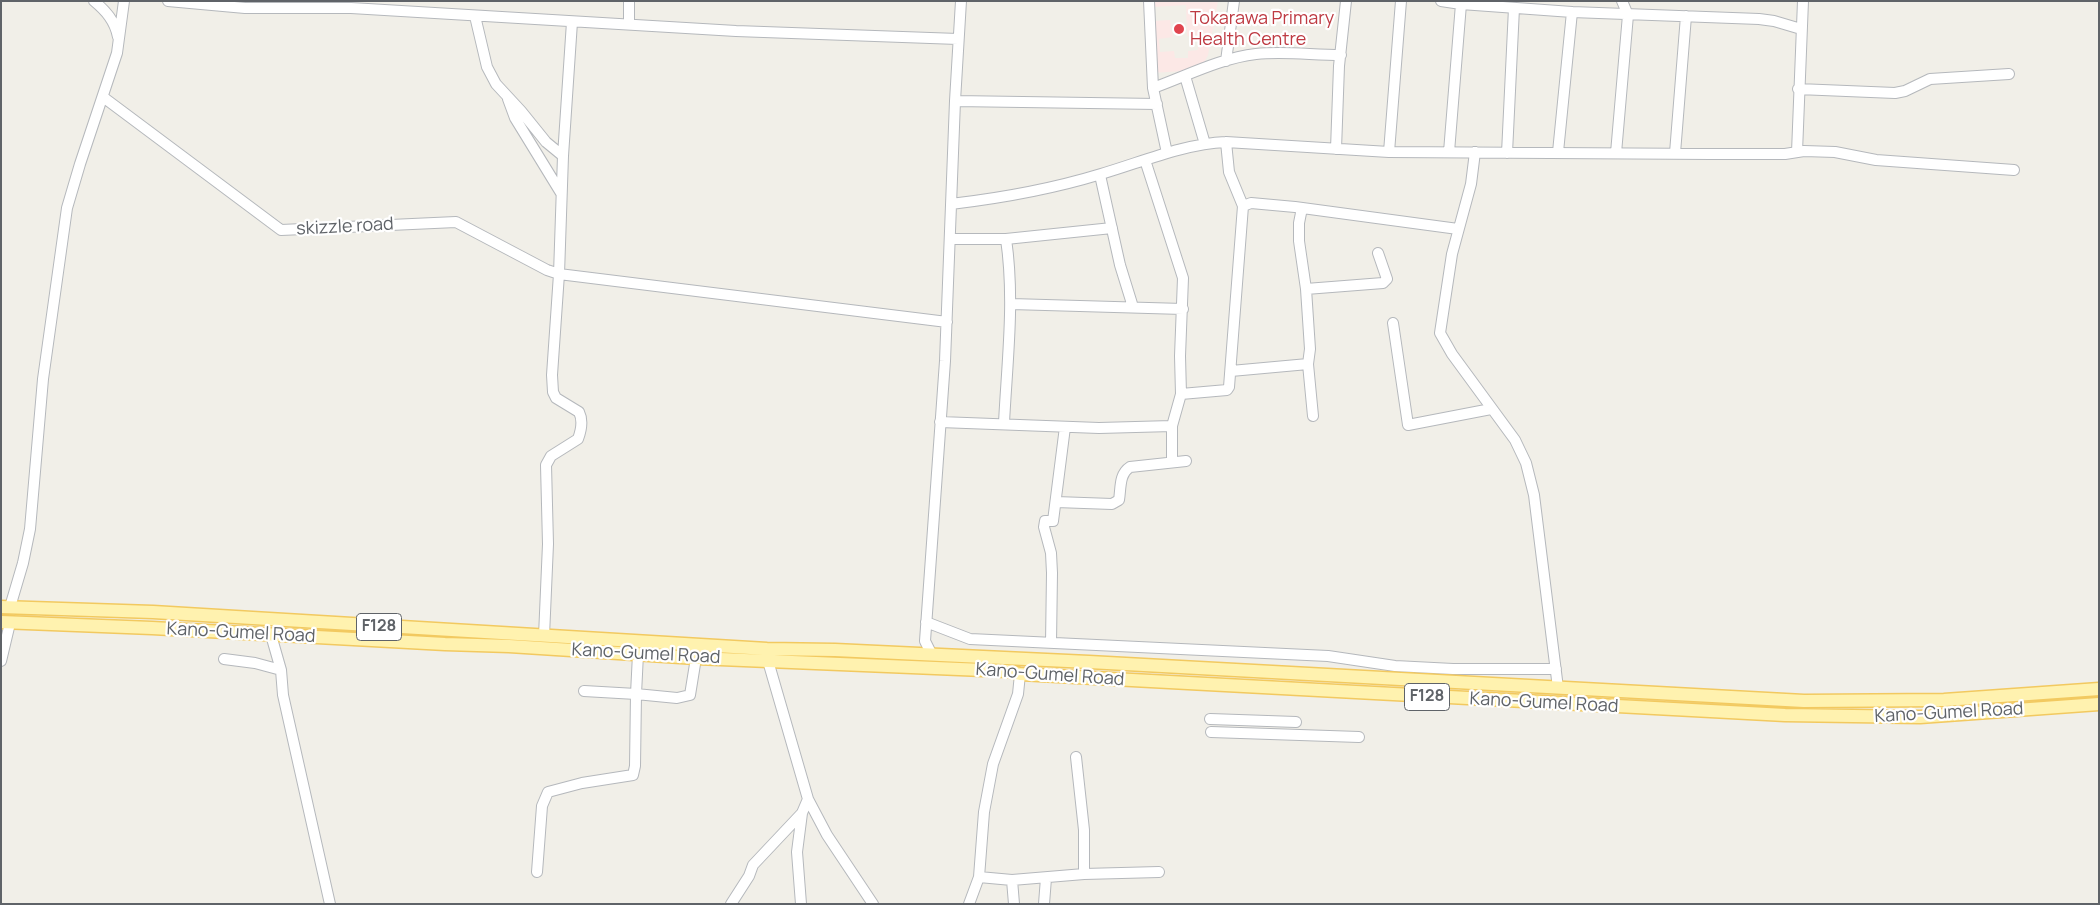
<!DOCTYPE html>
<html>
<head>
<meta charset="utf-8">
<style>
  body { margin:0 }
  #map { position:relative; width:2100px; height:905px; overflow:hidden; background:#f1efe8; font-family:Manrope,sans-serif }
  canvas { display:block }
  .frame { position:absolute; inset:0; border:2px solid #5f6368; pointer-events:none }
</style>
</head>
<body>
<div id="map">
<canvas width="2100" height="905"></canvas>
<div class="frame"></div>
</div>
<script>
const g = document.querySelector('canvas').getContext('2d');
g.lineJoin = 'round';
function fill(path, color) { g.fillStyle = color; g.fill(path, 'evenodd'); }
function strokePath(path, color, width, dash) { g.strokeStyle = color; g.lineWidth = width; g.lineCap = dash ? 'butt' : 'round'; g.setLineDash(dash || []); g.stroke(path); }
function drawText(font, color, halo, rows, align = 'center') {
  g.font = font + ' Manrope,sans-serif'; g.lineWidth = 4.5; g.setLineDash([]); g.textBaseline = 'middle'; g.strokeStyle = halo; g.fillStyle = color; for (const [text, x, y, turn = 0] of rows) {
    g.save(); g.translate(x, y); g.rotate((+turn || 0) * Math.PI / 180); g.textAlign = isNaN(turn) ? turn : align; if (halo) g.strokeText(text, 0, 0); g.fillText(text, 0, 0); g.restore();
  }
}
const medical = new Path2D(`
  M1143,1h75l-10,54 -8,15 -49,3zM1186,5l1,31h11v14l-10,1v7h-13l-1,-7 -14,1 -1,-13 14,-2 -3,-17 -17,1v-14z`);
const minor = new Path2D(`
  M94,1c12,10 21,20 24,36
  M168,1l77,7h106l385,23 222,8
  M1149,1l4,87 14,65
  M1441,1l20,3 111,8 187,7 15,2 27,8
  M475,16l12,51 9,17 25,27 25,31 17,14
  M629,24v-23
  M1226,61l8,-60
  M1185,76l20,68
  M1153,88c33,-12 68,-30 103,-34 28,-3 56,1 85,1
  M1798,89l97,4 10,-2 25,-12 79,-5
  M103,97l178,133 175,-8 91,48 12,4 388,48
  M508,99l7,19 46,75
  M955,101l202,3
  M1336,149l3,-83 7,-65
  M1389,152l12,-151
  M1449,152l12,-148
  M1475,152l-4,32 -19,70 -12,79 12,21 63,86 11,23 8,32 24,193
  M1558,152l14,-140
  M1797,152l6,-151
  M1507,153l7,-145
  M1616,153l12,-138 -6,-14
  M1675,153l11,-137
  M1145,160l38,118 -3,78 1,38 -9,32v35
  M1100,175l20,90 13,42
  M951,204c51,-6 101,-15 150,-30 41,-12 82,-30 125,-32l163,10 323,2h73l19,-3 31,1 41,8 138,10
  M1243,206l8,-3 44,4 163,22
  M1302,208l-3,15v18l7,48 4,60 -2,15 5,52
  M950,239h56l106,-11
  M1306,289l77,-6 4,-4 -9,-26
  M1011,304l172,5
  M1393,323l15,102 83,-16
  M1231,371l77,-7
  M1181,394l46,-4 2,-3 14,-181 -14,-34 -3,-30
  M940,422l159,6 73,-2
  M1004,423c3,-61 11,-123 2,-184
  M1056,502l56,2 7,-4c2,-12 0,-26 11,-33l56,-6
  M10,607l13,-44 7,-34 13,-150 24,-171 13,-44 37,-111 7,-52
  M926,622l44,17 358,17 67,10 58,3h103
  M271,635l10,35 2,25 47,209
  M544,636l4,-92 -2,-79 5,-9 27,-17c3,-8 5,-19 1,-27l-23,-14 -3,-6 -1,-17 7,-101 4,-118 9,-134
  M1051,643l1,-70 -1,-20 -7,-26 1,-6h8l12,-94
  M638,654l-2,40 41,4 13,-3 6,-37
  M932,655l-7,-14 20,-280 10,-260 6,-100
  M224,659l31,4 26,7
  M1,661l9,-38
  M768,661l40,138 19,36 46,69
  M1210,719l86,3
  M1211,732l148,5
  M1076,757l8,73v44
  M537,872l5,-66 6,-14 34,-9 51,-8 2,-9 1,-72 -52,-3
  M979,877l33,3 72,-6 75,-2
  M1012,880l2,24
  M731,904l18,-28 4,-11 49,-52 6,-14
  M801,904l-4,-52 5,-39
  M969,904l10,-27 5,-65 9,-48 25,-70 2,-20
  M1044,904l2,-26`);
const major = new Path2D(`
  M1,607l152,5 614,37 68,1 254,12 715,39 140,-1 155,-11
  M1,622l151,6 293,16 64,2 187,12 311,13 13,3 765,41 135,2 179,-13`);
const markers = [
  [1179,29,6,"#e0444e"]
];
const shields = [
  [379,627,45],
  [1427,697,45]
];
const shieldNames = [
  ["F128",379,627],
  ["F128",1427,697]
];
const healthNames = [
  ["Tokarawa Primary",1190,19],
  ["Health Centre",1190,40]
];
const streetNames = [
  ["skizzle road",345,227,-3],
  ["Kano-Gumel Road",241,633,3],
  ["Kano-Gumel Road",646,654,3],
  ["Kano-Gumel Road",1050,675,4],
  ["Kano-Gumel Road",1544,703,3],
  ["Kano-Gumel Road",1949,713,-3]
];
fill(medical, '#fce8e6');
strokePath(minor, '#b5b8bc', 12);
strokePath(major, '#f2c960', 15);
strokePath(minor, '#fff', 10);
strokePath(major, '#fff2af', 12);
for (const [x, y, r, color] of markers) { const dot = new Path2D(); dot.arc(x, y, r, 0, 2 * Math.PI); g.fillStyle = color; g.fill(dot); strokePath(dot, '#fff', 2); }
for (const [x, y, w] of shields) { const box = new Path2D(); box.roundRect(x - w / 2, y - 13.5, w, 27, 4); g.fillStyle = '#fff'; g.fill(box); strokePath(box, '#5f6368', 1); }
drawText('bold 16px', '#5f6368', null, shieldNames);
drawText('18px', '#be3a42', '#fff', healthNames, 'left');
drawText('18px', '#5f6368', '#fff', streetNames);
</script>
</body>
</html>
